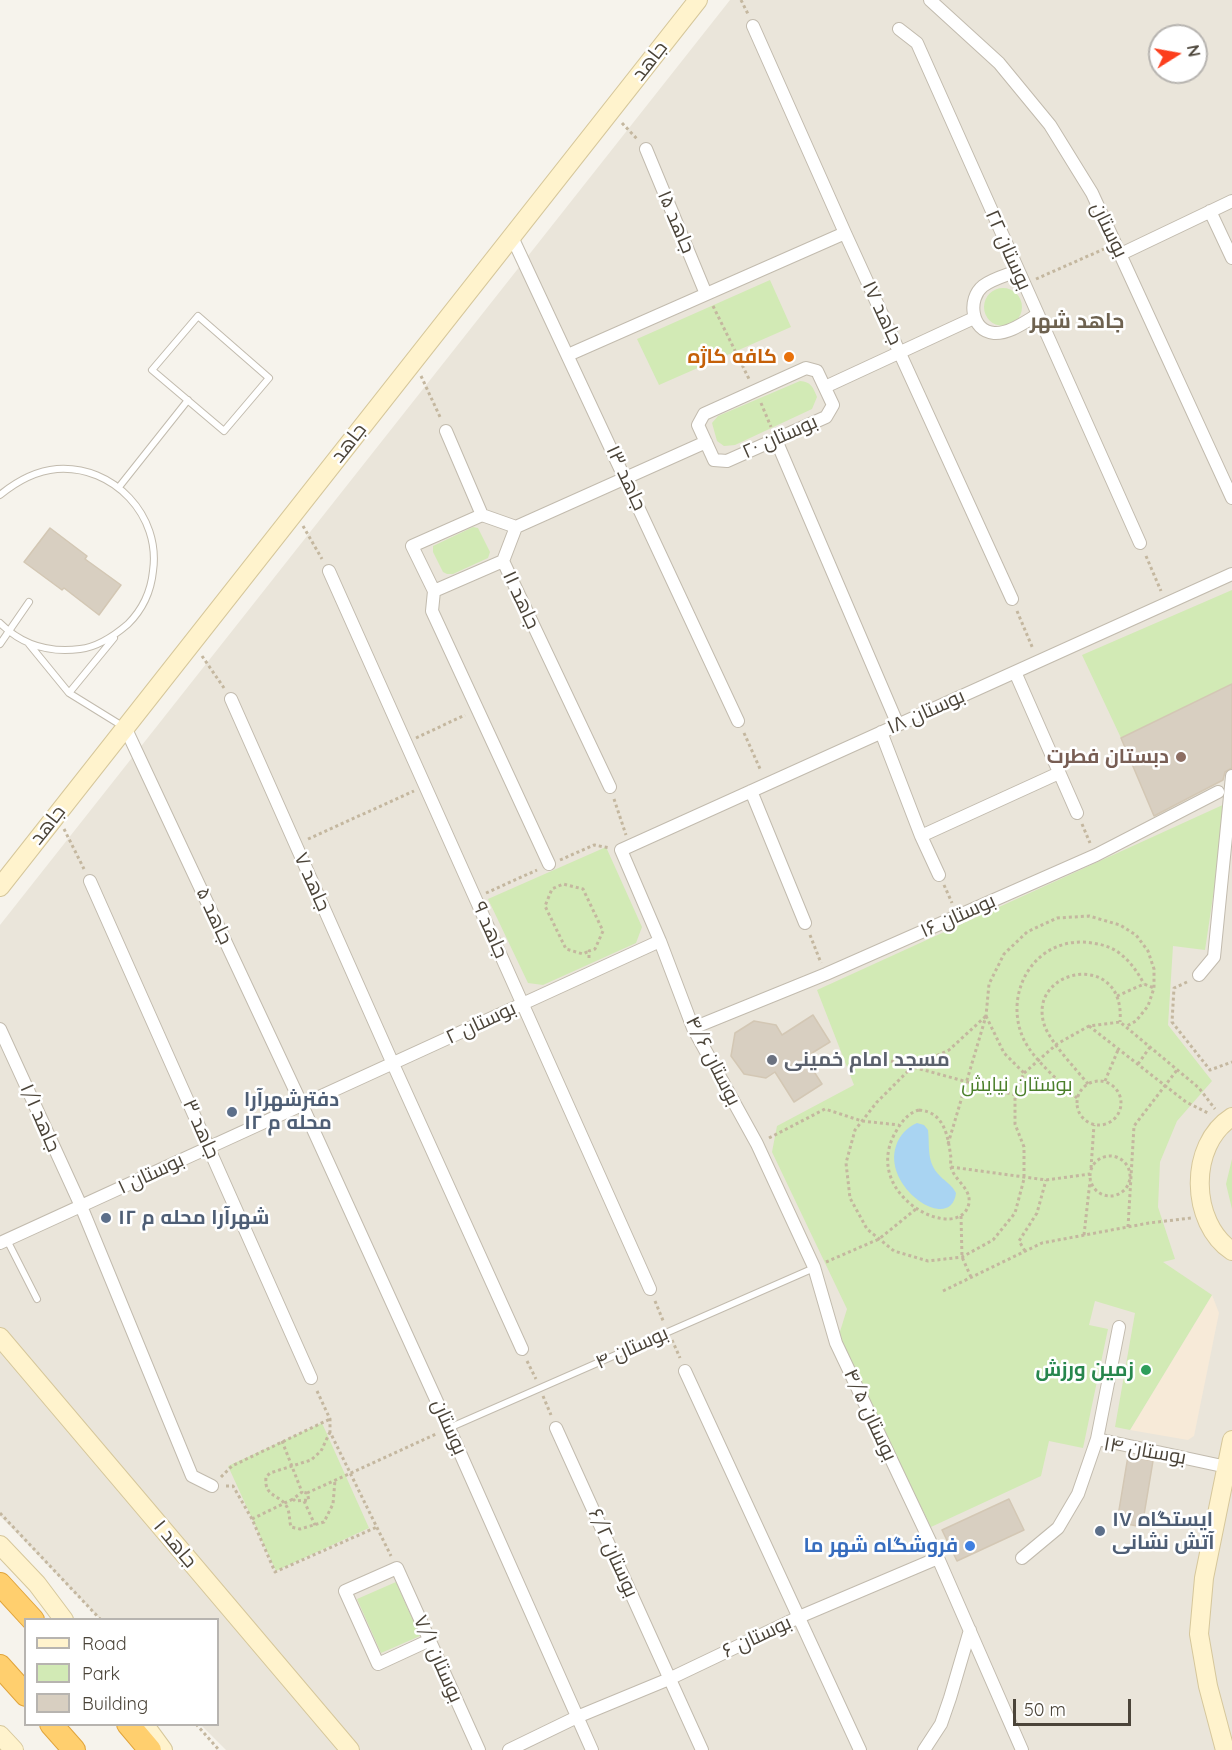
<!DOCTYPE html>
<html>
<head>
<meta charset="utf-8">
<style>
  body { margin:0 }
  #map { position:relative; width:1232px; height:1750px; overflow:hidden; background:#f6f3ec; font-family:Quicksand,sans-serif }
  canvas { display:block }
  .legend { position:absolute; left:24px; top:1618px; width:195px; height:108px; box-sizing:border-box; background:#fff; border:2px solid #b7b4b0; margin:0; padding:8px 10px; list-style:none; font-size:18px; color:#4b4439 }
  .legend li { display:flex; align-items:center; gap:12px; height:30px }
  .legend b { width:30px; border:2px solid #b7b4b0 }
  .north { position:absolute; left:1148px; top:24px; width:60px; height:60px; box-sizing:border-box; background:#fff; border:2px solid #b7b4b0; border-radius:50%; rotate:79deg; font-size:16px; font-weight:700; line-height:24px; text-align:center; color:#4b4439 }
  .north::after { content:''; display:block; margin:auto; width:21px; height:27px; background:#fc3f1d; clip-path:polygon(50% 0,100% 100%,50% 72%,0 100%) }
  .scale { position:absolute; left:1013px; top:1699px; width:118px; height:27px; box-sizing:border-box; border:3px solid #4b4439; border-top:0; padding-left:8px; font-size:18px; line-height:21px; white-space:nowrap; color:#4b4439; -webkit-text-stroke:4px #fff; paint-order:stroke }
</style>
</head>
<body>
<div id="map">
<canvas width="1232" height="1750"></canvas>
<ul class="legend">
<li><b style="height:8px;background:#fff3cd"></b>Road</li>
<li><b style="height:16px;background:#d2eab5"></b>Park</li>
<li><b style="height:16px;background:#d8cfc1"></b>Building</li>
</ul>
<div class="north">N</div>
<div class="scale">50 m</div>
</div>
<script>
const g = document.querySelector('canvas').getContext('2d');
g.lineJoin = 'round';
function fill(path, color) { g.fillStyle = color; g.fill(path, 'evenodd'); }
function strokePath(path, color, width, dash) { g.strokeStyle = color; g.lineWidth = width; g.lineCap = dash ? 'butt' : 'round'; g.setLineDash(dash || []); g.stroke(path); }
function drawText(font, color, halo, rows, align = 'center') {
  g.font = font + ' Quicksand,Cairo,sans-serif'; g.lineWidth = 5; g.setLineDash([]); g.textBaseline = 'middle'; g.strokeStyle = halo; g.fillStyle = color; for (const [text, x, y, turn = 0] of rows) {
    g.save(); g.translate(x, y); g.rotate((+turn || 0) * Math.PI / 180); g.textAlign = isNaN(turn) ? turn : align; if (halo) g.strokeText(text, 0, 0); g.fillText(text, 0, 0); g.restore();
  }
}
const residential = new Path2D(`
  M730,0h502v1750h-1006l-25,-25 17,-1v-104l-118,-1 -100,-103v-591zM1160,36h36v36h-36z`);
const commercial = new Path2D(`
  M1212,1295l7,18 -25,123 -6,4 -58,-10z`);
const green = new Path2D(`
  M770,280l21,47 -132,58 -22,-46z
  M984 307a19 19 0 1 1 38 0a19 19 0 1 1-38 0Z
  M800,381c11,1 13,6 17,16l-5,12 -77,36 -11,1 -7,-5 -5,-18 6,-7z
  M473,527l5,1 12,24 -2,6 -35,16h-6l-4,-2 -10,-20v-6z
  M1232,590v94l-111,54 -39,-83z
  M1227,803l-22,147 -32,-4 -5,79 44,56 -35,40 -17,41 -2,45 17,52 -12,3 49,33 -82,135 -15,-3 20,-114 -40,-12 -6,24 19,4 -25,119 -34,-7 -8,35 -110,51 -93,-189 9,-29 -75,-157 5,-26 77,-41 -37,-95z
  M606,847l36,80 -6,16 -93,42 -15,-2 -40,-84z
  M1232,1159v50l-6,-25z
  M322,1423l47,105 -93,43 -48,-105z
  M396,1582l24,54 -39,17 -24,-54z`);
const water = new Path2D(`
  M917,1123l7,2 4,5c2,17 -2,32 12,46 6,6 12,9 16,17 -5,41 -74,-5 -60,-47 3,-10 11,-19 21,-23z`);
const building = new Path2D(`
  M50,528l37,28 -2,3 36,26 -22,30 -35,-27 -2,2 -38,-28z
  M1232,684v84l-7,4 -2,8 -69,36 -33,-78z
  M813,1015l17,27 -18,11 -3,11 13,20 -28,18 -19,-30 -9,6 -22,-4 -13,-18 4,-23 19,-12 22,4 6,10z
  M1128,1456l25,5 -11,66 -25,-5z
  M1009,1499l15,31 -67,31 -15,-31z`);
const path = new Path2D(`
  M741,0l8,16
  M622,123l16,17
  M1036,279l68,-30
  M713,306l37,75
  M421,376l20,43
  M761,403l10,24
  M303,526l19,33
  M1146,556l15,35
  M1017,611l16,38
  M202,656l22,32
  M744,733l17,38
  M416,738l49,-23
  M614,799l12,36
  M1082,824l8,19
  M64,829l20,40
  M308,839l106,-48
  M560,860l34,-15 16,3
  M944,885l8,18
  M486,893l51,-23
  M810,935l11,28
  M589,958v-7l6,-2 8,-18 -20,-42 -20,-5 -11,5 -7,17 21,43 17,5 6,-3
  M1187,982l-13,6 -2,34 38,48 22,-8
  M1117,996l27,-12 10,4
  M986,1016l18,37 20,20 -9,22v29l9,23v32l-9,34 -22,27 -31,17 -34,4 -34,-10 -27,-22 -17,-31 -4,-35 9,-33 22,-28 35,-35 37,-17z
  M1089,1026l97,76 24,12
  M891,1061l124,34
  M1138,1064l12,-17
  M1024,1073l33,-29 32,-18 31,-4 79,66 16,21
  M1077 1103a22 22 0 1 1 44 0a22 22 0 1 1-44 0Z
  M1105,1081l13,-31
  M1088,1084c-12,-15 -39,-43 -44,-60 -17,-56 82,-75 76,-2
  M1077,1098c-16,-15 -43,-38 -53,-58 -21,-44 7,-99 59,-98 12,1 25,3 35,10 12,9 19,19 26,32
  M919,1110c26,2 29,27 32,48 0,3 -1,6 0,9 3,13 20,21 18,36 -8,42 -107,-5 -75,-68 6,-11 13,-22 25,-25z
  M769,1138l56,-29 37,12 37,4
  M948,1144l38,-128 3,-32 15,-30 23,-22 30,-14 32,-2 31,9 16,10 12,16 6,18v19l-6,18 -12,15 -11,6
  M1090 1176a20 20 0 1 1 40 0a20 20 0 1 1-40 0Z
  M951,1167l95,13 44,-6
  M1091,1168l3,-43
  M961,1216l1,41 9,20
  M1128,1227l6,-101 43,-56
  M1084,1235l6,-54
  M1025,1251l-6,-10 18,-28 9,-33
  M826,1262l53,-23 37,-30
  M943,1291l99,-48 107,-20 42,-5
  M655,1301l9,22
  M672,1340l8,18
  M527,1361l9,18
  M317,1391l13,28v13l61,124
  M543,1396l8,19
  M330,1432l-9,19 -10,9 -41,13 -4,4c-2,21 13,16 21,30 3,6 2,13 4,20l9,2 24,-7 9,-18 2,-24
  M282,1441l20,51 -9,7 2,2 14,-1 -2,-7 -5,-1
  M221,1477l11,-11 98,-47
  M226,1486h7l19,33 23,53 102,-45
  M307,1493l129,-59
  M304,1501l11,24
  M0,1513l101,107
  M252,1519l41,-20
  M196,1724l23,26`);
const lane = new Path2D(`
  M198,316l71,62 -45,53 -72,-61z
  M119,487l69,-87
  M0,495c17,-14 35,-24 57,-26 57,-4 104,47 96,102 -2,20 -11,39 -25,53 -14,12 -30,23 -48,25 -31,4 -58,-4 -80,-26
  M0,644l29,-42
  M29,644l40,49 55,34
  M69,693l45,-55
  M7,1240l30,59
  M449,1428l365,-160`);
const street = new Path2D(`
  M930,0l69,63 51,62 42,68 140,305
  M753,26l92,207 167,366
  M899,29l18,14 223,500
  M646,149l60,145
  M1210,211l22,47
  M512,237l226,484
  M1121,254l111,-53
  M1017,271c-10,4 -25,8 -34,15 -16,13 -12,45 11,47 15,1 31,-11 43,-18
  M568,355l277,-122
  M806,368l11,3 16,34 -7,12 -99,44 -13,-1 -16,-35 6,-11z
  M825,387l149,-69
  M446,431l36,84 34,12 -13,34 107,226
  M776,440l122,285
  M482,515l-70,31 22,45 69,-30
  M516,527l190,-85
  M329,571l321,718
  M434,591l-2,20 117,253
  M1015,672l62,141
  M231,699l162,365 129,285
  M125,727l177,378 147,323 143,322
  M881,732l40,104 18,39
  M751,791l54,132
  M921,836l138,-63
  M90,881l221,497
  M1199,975l15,-18 18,-181
  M693,1028l133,-54 270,-119 122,-63
  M0,1029l81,177 111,270 20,10
  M0,1243l660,-302
  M685,1371l175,379
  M556,1428l146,322
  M1097,1439l22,-112
  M1022,1558l36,-30 20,-34 19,-55 130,28
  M430,1640l-52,24 -33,-73 52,-23 82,182
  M509,1750l68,-33 92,-38 130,-62 139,-59
  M924,1750l17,-26 9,-26 20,-68
  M1022,1750l-84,-192 -102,-215 -22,-76 -57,-123 -64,-116 -33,-87 -39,-91 611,-276`);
const secondary = new Path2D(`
  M0,887l698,-887
  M1232,1117c-44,28 -42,106 0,134
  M0,1337l350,413
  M0,1545l37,39 27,36
  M144,1724l19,26
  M0,1735l14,15
  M1225,1750l-17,-64 -9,-52 5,-56 28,-138`);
const highway = new Path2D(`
  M0,1584l33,36
  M0,1666l26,29
  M51,1724l23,26
  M128,1724l22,26`);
const markers = [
  [789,357,6,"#e8710a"],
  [1181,757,6,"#8d6e63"],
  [772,1060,6,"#6b7280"],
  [232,1112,6,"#5c6f8a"],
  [106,1218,6,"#5c6f8a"],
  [1146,1370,6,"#2e9e5b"],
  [1100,1531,6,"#5c6f8a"],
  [970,1546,6,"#3f7fe0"]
];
const streetNames = [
  ["جاهد",650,61,-52],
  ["جاهد ۱۵",676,222,67],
  ["بوستان",1109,230,64],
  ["بوستان ۲۲",1008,250,66],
  ["جاهد ۱۷",882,313,65],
  ["بوستان ۲۰",780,437,-24],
  ["جاهد",349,443,-52],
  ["جاهد ۱۳",626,478,65],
  ["جاهد ۱۱",521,600,65],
  ["بوستان ۱۸",926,712,-24],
  ["جاهد",48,825,-52],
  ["جاهد ۷",312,882,66],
  ["جاهد ۵",214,916,65],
  ["بوستان ۱۶",958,916,-24],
  ["جاهد ۹",490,930,66],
  ["بوستان ۲",481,1023,-25],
  ["بوستان ۴/۶",713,1061,63],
  ["جاهد ۱/۱",40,1118,66],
  ["جاهد ۳",201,1129,66],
  ["بوستان ۱",151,1174,-25],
  ["بوستان ۴",632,1348,-24],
  ["بوستان ۴/۵",870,1415,65],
  ["بوستان",449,1427,66],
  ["بوستان ۱۴",1145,1451,10],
  ["جاهد ۱",175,1544,50],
  ["بوستان ۶/۲",613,1553,66],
  ["بوستان ۶",757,1637,-25],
  ["بوستان ۷/۱",438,1659,66]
];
const foodNames = [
  ["کافه کاژه",777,357]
];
const educationNames = [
  ["دبستان فطرت",1169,757]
];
const worshipNames = [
  ["مسجد امام خمینی",784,1060]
];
const parkNames = [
  ["بوستان نیایش",1017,1085]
];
const serviceNames = [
  ["دفترشهرآرا",244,1100],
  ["محله م ۱۲",244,1123],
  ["شهرآرا محله م ۱۲",118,1218],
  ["ایستگاه ۱۷",1112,1520],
  ["آتش نشانی",1112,1543]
];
const leisureNames = [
  ["زمین ورزش",1134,1370]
];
const shopNames = [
  ["فروشگاه شهر ما",958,1546]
];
const neighbourhoodNames = [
  ["جاهد شهر",1077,322]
];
fill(residential, '#eae5da');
fill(commercial, '#f7ead8');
fill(green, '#d2eab5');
fill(water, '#a9d4f2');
fill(building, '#d8cfc1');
strokePath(building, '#d3c7b4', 1.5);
strokePath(lane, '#c2bbae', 8);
strokePath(street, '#c2bbae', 14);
strokePath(secondary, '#d6c79b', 20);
strokePath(highway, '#e0a43c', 24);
strokePath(path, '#c4b79f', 3, [3, 3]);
strokePath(lane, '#fff', 6);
strokePath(street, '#fff', 12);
strokePath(secondary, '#fff3cd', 18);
strokePath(highway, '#ffcf6e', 22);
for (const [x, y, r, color] of markers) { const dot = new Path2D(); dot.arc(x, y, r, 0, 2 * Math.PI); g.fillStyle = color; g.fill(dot); strokePath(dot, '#fff', 2); }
drawText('20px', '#4b4439', '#fff', streetNames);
drawText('bold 20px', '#c56008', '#fff', foodNames, 'right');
drawText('bold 20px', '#785e54', '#fff', educationNames, 'right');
drawText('bold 20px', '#5b616d', '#fff', worshipNames, 'left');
drawText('20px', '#4a7f2a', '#fff', parkNames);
drawText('bold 20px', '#4e5e75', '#fff', serviceNames, 'left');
drawText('bold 20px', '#27864d', '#fff', leisureNames, 'right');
drawText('bold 20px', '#366cbe', '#fff', shopNames, 'right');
drawText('bold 21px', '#6e6250', '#fff', neighbourhoodNames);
</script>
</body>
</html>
